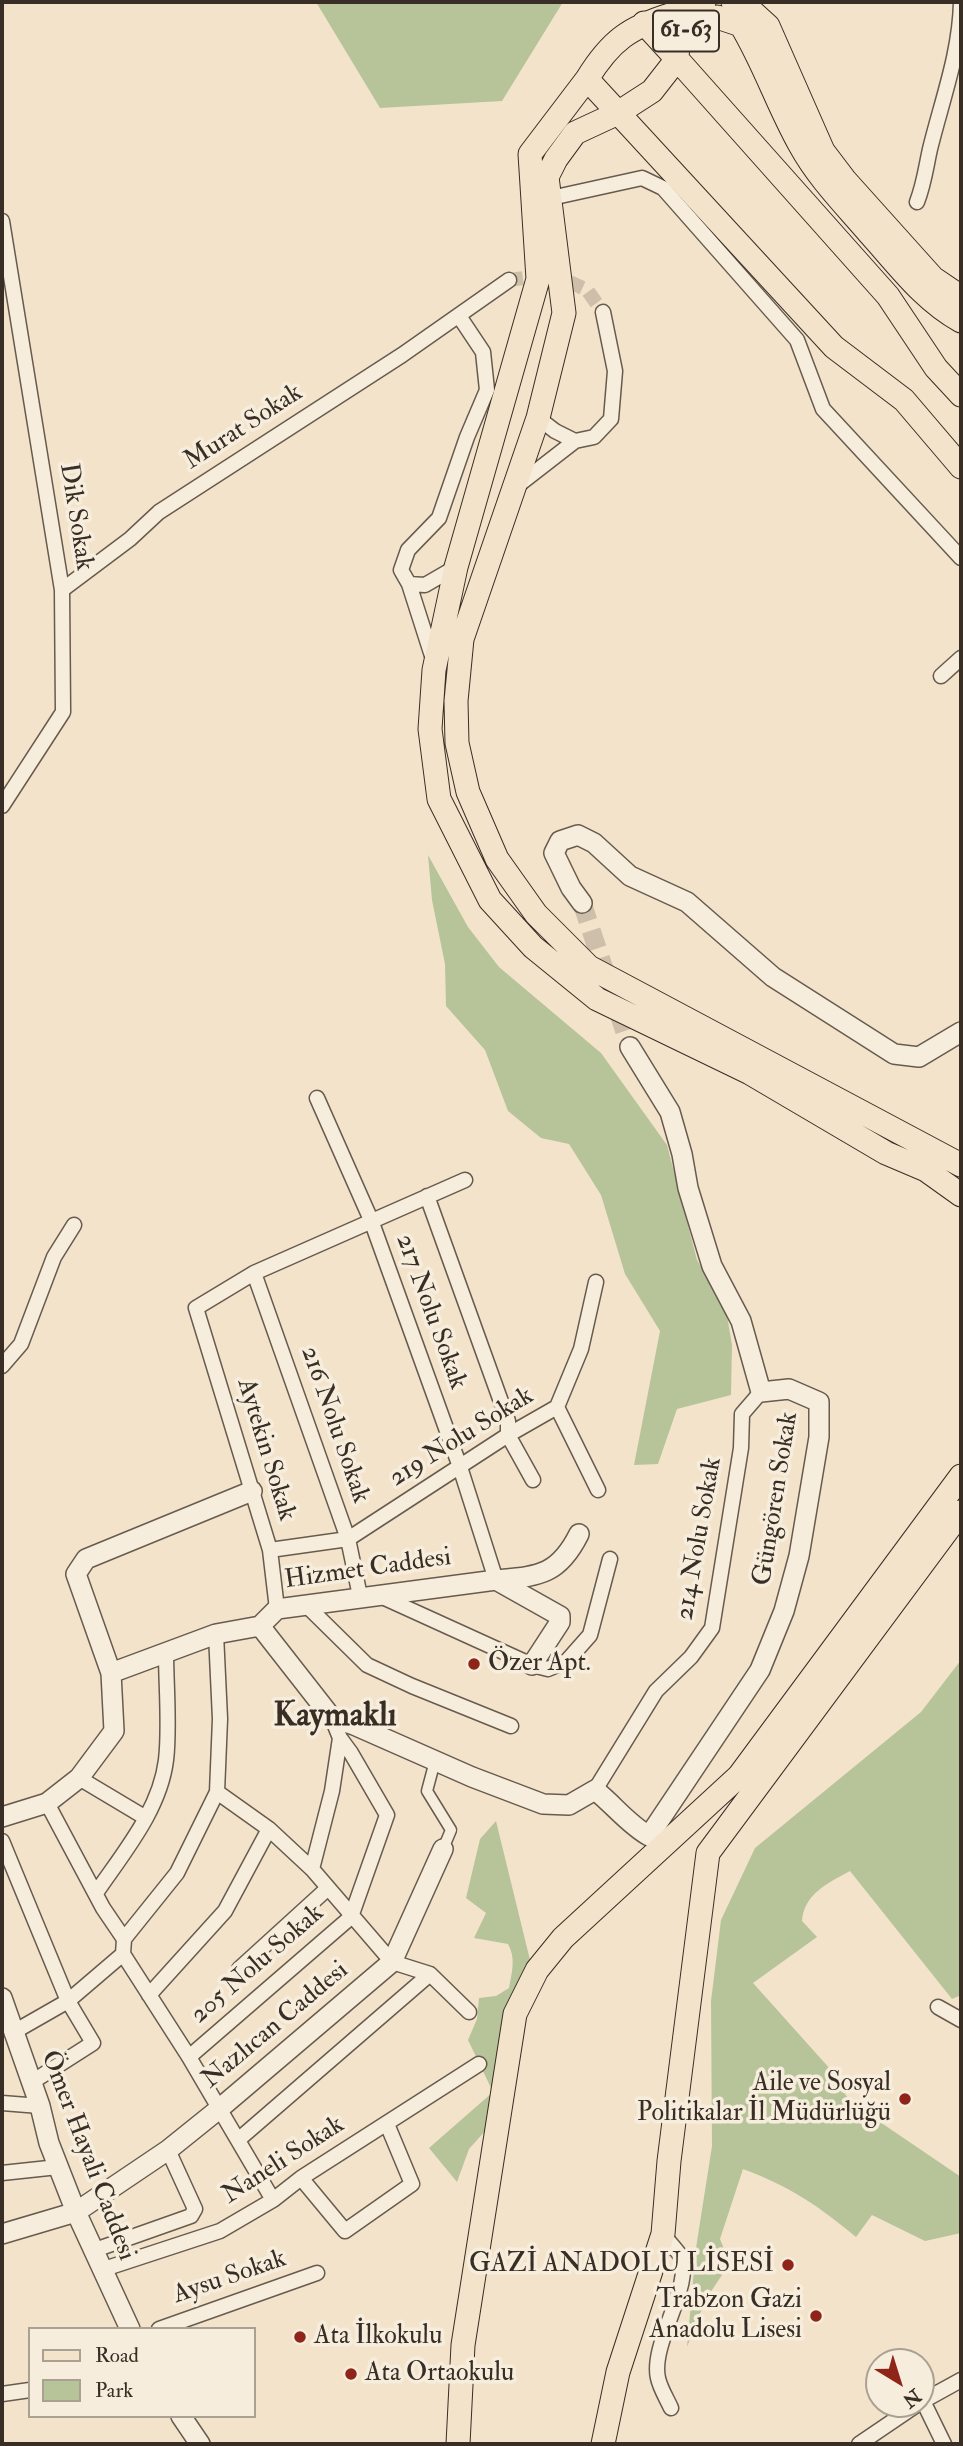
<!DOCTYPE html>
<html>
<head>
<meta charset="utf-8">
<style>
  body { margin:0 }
  #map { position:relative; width:963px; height:2446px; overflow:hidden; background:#f3e3cb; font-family:"IM FELL Double Pica",serif }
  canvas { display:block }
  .frame { position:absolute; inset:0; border:4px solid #382e25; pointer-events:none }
  .legend { position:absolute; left:28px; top:2327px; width:228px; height:91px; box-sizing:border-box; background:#f7eddd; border:2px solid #aba193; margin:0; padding:9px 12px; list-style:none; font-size:21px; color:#382e25 }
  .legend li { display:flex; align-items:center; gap:14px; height:35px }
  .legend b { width:35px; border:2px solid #aba193 }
  .north { position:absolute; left:865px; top:2348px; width:70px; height:70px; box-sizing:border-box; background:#f7eddd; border:2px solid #aba193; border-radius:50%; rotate:142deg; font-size:19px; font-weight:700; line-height:28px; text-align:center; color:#382e25 }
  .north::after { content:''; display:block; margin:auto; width:24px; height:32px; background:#8f2418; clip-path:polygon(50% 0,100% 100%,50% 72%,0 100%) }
</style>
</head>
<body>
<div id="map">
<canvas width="963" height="2446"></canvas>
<div class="frame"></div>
<ul class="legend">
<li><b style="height:9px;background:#f3e3cb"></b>Road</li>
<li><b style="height:19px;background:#b7c49a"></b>Park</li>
</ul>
<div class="north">N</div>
</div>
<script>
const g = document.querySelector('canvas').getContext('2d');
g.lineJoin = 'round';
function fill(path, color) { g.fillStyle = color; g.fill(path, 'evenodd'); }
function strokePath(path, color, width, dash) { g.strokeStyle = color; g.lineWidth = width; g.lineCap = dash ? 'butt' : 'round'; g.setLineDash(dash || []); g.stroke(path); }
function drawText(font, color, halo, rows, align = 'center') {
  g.font = font + ' "IM FELL Double Pica",serif'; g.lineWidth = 7; g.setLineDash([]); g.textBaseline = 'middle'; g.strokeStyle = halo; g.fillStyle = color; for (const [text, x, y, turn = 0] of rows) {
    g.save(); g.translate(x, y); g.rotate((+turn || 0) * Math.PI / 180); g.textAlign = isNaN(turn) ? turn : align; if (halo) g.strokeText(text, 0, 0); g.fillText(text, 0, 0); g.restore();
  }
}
const green = new Path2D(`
  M316,2h247l-61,99 -122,7z
  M428,855l40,72 31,40 102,86 66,92 30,115 29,50 6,35 -1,50 -54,14 -19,55 -24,1 26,-134 -35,-57 -24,-79 -32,-51 -28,-6 -33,-27 -23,-61 -39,-44 -1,-42 -13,-64z
  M961,1660v335l-9,4 -102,-128c-22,12 -46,23 -48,50l15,16 -64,46 96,107 -4,4 7,9 109,74v56l-36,8 -53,-26 -16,22c-37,-31 -67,-51 -113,-68l-23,70 10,24 -24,36 -19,48 9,-99 16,-102 -1,-145 10,-81 34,-72 166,-136z
  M496,1821l34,139 -25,56 -9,79 -10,35 -17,19 -12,33 -28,-34 64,-56 -25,-52 9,-21 2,-21 17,-2 13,-8c3,-16 7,-30 -1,-44l-34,-6 12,-25 -20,-15 14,-59z`);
const minorTunnel = new Path2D(`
  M509,280l43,-6 35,16 16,22`);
const tertiaryTunnel = new Path2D(`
  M582,903l48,144`);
const pedestrian = new Path2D(`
  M435,1761l-8,30 24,39 -8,19`);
const minor = new Path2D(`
  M551,198l91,-20 21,10 134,152 26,69 138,149
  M917,202c7,-18 9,-35 13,-53 12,-49 30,-96 31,-147
  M2,221l60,369 1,122 -61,94
  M538,418l17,13 20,10
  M517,486l58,-45 19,-4 17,-18 4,-48 -12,-59
  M409,584l16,1 31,-18
  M62,590l68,-51 29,-27 243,-157 107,-75
  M433,659l-24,-75 -8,-14 7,-20 31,-32 28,-81 20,-47 -4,-38 -24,-36
  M941,676l20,-18
  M317,1098l54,122 89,247 36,113
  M427,1196l81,225v14l25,45
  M254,1273l94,266 12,57
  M2,1366l19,-22 33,-87 20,-32
  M557,1407l41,83
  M270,1550l78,-11 160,-104 49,-28 24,-58 15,-67
  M378,1595l154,70 16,4 19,-8 23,-26 20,-76
  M306,1605l61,60 45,21 99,40
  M277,1609l-7,-59 -74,-242 58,-35 211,-93
  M79,1778l67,40
  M595,1790l61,-99 35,-34 21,-29 29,-180 1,-34 19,-22
  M217,1792l52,37 43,40 80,93 38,12 39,38
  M47,1803l56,105 21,31
  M2,1841l66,160 25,42 -61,39
  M312,1869l20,-78 8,-53
  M96,1893c27,-40 64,-83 70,-133 4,-32 0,-75 0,-108
  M123,1954l66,103 84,143
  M239,1969l89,-81
  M149,1995l76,-84 44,-82
  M938,2007l23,13
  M12,2033l56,-32 55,-47 1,-15 53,-66 40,-81 3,-73 -4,-85
  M189,2057l162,-140 36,-102 -36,-62 -11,-15 -8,-20
  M2,2103l38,3
  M238,2140l192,-166
  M2,2173l56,-6
  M301,2178l44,53 67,-47 -25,-60
  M663,2234c5,7 12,14 17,21 15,28 -30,88 -22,123 2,10 9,21 13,30
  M92,2251l99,-35 4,-7 -27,-59
  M101,2270l119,-39 53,-31 28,-22 178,-114
  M159,2329l158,-56
  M2,2394l28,-4
  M923,2401l21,43
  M921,2402l40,-22
  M859,2444l59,-40`);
const tertiary = new Path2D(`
  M582,903l-11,-15 -17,-35 6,-12 18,-6 16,8 36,33 57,26 86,75 121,77 25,3 42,-25
  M496,1580c42,-4 62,-4 83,-46
  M532,1665l28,-43v-6l-64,-36 -219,29 -17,17 72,92 22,7 118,52 71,27 26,1 26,-15c19,15 33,34 54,46l111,-166 24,-59 15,-55 20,-119v-35l-30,-13 -28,3 -20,-71 -29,-55 -24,-78 -6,-34 -12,-42 -40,-65
  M111,1673l-35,-99 10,-15 166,-68
  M2,1817l45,-14 32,-25 35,-47 -3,-58 105,-39 44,-8
  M2,1998l38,108 9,37 27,69 54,117
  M2,2234l74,-22 92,-62 51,-41 173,-147 51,-113
  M181,2416l19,28`);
const primary = new Path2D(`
  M704,2c-11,2 -20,8 -31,12 -43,13 -62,26 -86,65l247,268 70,53 57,67
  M733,2l13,4 22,20 55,125 22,29 88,98 28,19
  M644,23l33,36 -25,32 -34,22 -43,20 -19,26 -9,18 17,136 -26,105 -76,221 -6,62 1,42 11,49 29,67 39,55 53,53 372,198
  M587,79l-57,75 8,125 -82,288 -22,103 -4,59 9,70 51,101 43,47 64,52 153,74 136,80 40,17 35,25
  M961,321c-38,-21 -63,-56 -92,-88 -24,-28 -51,-55 -69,-88 -22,-39 -36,-82 -59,-120l-24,-8 -27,8 -12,17 -1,17 211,237 48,72 25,27
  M458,2444l5,-99 52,-331 22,-44 26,-32 176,-162 222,-300
  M603,2444l15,-72 45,-138 6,-73 39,-308 253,-341`);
const markers = [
  [474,1664,7,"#8f2418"],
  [905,2099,7,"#8f2418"],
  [788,2265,7,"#8f2418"],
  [816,2316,7,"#8f2418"],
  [300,2337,7,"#8f2418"],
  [351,2374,7,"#8f2418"]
];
const shields = [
  [686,31,66]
];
const shieldNames = [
  ["61-63",686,31]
];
const streetNames = [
  ["Murat Sokak",244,428,-33],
  ["Dik Sokak",75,517,81],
  ["217 Nolu Sokak",430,1312,70],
  ["216 Nolu Sokak",334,1425,71],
  ["219 Nolu Sokak",462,1438,-32],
  ["Aytekin Sokak",265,1450,73],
  ["Güngören Sokak",777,1499,-81],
  ["214 Nolu Sokak",700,1539,-80],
  ["Hizmet Caddesi",368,1570,-8],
  ["205 Nolu Sokak",258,1965,-41],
  ["Nazlıcan Caddesi",276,2026,-40],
  ["Ömer Hayali Caddesi",87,2156,69],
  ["Naneli Sokak",284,2161,-33],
  ["Aysu Sokak",230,2278,-19]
];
const poiNames = [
  ["Özer Apt.",488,1664],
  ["Aile ve Sosyal",891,2084,"right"],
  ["Politikalar İl Müdürlüğü",891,2114,"right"],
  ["GAZİ ANADOLU LİSESİ",774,2265,"right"],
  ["Trabzon Gazi",802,2301,"right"],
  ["Anadolu Lisesi",802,2331,"right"],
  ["Ata İlkokulu",314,2337],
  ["Ata Ortaokulu",365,2374]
];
const districtNames = [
  ["Kaymaklı",335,1718]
];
fill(green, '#b7c49a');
strokePath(minorTunnel, '#cebfaa', 14, [14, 7]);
strokePath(tertiaryTunnel, '#cebfaa', 19, [19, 10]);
strokePath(pedestrian, '#675b4e', 13);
strokePath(minor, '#675b4e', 17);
strokePath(tertiary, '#675b4e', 22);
strokePath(primary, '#382e25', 25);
strokePath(pedestrian, '#f7eddd', 10);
strokePath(minor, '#f7eddd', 14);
strokePath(tertiary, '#f7eddd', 19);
strokePath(primary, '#f3e3cb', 23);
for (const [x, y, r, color] of markers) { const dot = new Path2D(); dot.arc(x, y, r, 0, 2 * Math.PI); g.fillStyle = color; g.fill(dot); strokePath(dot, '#f7eddd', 2.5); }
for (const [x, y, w] of shields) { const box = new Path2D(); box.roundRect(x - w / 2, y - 20.5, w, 41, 5); g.fillStyle = '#f7eddd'; g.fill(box); strokePath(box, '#382e25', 2); }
drawText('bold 24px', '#382e25', null, shieldNames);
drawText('26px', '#382e25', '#f7eddd', streetNames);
drawText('26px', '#382e25', '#f7eddd', poiNames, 'left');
drawText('bold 33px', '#382e25', '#f7eddd', districtNames);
</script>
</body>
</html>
